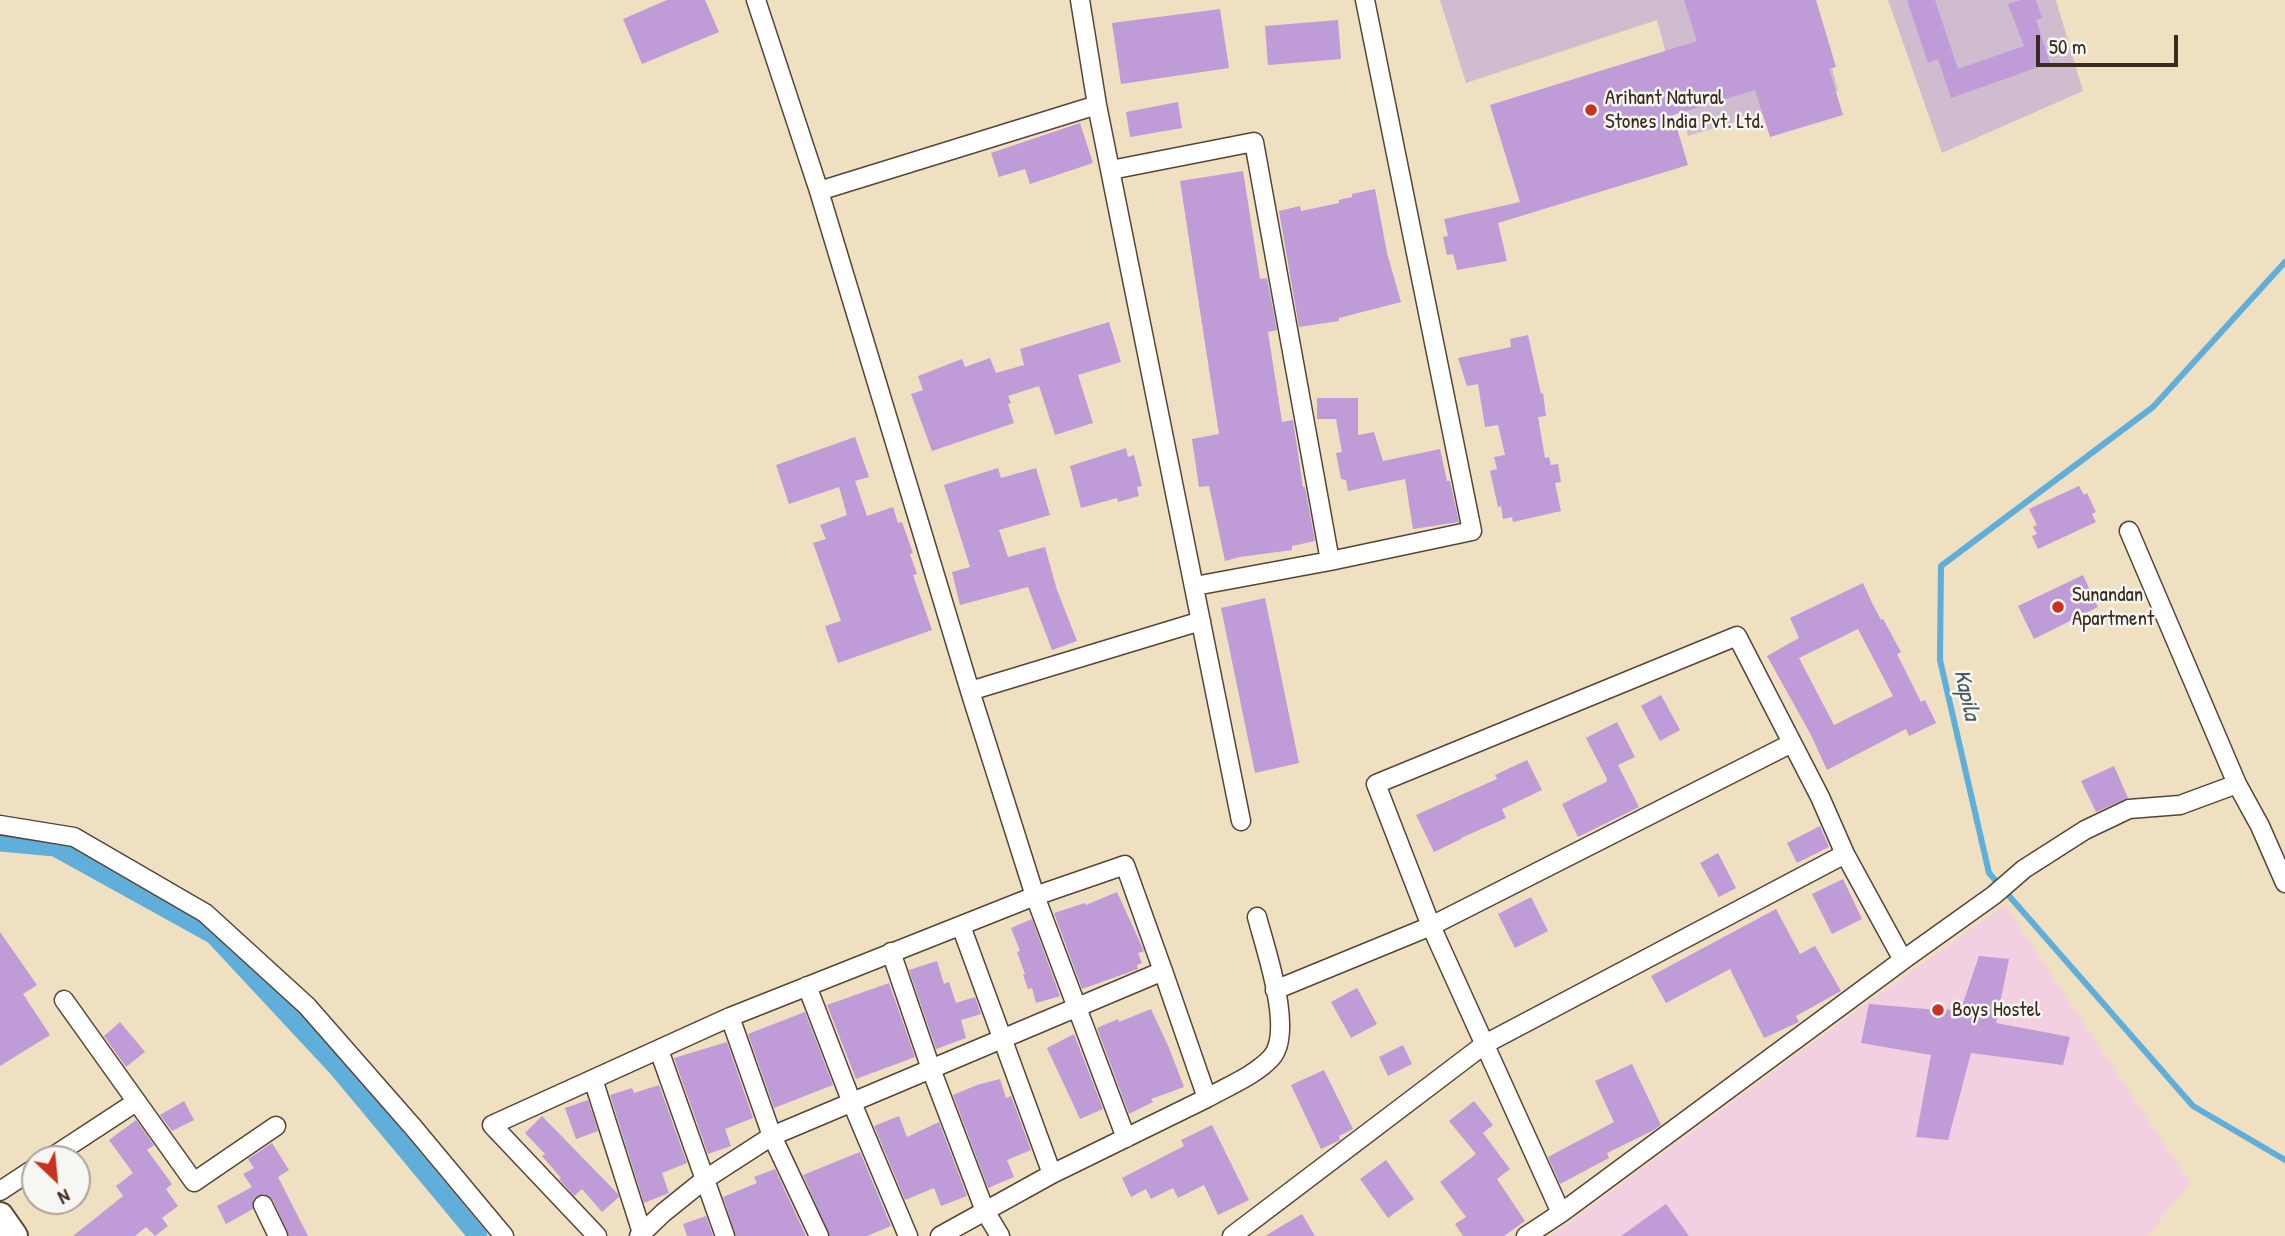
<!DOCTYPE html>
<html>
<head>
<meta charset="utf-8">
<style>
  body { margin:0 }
  #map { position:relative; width:2285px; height:1236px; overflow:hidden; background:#f0e0c2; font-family:"Patrick Hand",sans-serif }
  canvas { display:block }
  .north { position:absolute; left:21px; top:1145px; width:70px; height:70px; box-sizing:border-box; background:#f6f6f2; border:2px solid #aba49d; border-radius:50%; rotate:154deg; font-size:19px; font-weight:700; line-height:28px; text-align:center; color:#3b2a1e }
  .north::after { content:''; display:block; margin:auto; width:24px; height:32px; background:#c8321e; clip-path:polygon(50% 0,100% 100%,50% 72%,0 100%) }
  .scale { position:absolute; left:2036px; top:35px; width:142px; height:32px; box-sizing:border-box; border:4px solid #3b2a1e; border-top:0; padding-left:9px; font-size:21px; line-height:24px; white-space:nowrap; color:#3b2a1e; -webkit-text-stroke:5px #f6f6f2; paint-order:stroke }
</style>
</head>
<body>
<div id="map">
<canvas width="2285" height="1236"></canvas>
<div class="north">N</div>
<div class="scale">50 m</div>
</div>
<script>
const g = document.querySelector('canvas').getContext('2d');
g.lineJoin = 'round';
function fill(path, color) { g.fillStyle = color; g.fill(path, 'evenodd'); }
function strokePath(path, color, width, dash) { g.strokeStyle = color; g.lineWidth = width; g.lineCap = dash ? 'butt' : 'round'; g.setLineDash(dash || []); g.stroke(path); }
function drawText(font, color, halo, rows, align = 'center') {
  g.font = font + ' "Patrick Hand",sans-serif'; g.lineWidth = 5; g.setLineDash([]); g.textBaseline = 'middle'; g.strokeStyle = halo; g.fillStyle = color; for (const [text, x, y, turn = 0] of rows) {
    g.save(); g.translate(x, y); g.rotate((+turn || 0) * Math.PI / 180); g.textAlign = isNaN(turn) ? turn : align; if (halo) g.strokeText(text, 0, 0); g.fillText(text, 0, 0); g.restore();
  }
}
const built = new Path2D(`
  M2005,905l185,278 -43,53h-596l316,-233z`);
const industrial = new Path2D(`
  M1440,0h374l24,91 -150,45 -31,-116 -191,63z
  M1888,0h168l27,91 -141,62z`);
const stream = new Path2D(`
  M2285,262l-132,145 -212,159 -1,94 49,213 204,233 92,54`);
const canal = new Path2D(`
  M0,842l55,5 159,88 123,132 141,169`);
const building = new Path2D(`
  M667,0h38l14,32 -77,32 -19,-45z
  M1684,0h132l20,67 -7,2 14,46 -73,22 -15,-47 -82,25 15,50 -190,58 9,38 -50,9 -4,-16 -6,1 -4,-18 5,-1 -4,-17 76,-17 -30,-97 207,-64z
  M1907,0h28l23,69 66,-23 -16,-42 12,-4h16l6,18 -6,2 14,43 -99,35 -13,-39 -10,4z
  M1220,9l9,59 -108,16 -9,-61z
  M1338,20l3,39 -73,6 -3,-39z
  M1178,102l4,26 -52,9 -4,-25z
  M1080,123l13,40 -63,21 -5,-15 -26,8 -8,-24z
  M1243,171l17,108 7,-1 10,52 -9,2 14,90 11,-2 10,67h2l10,54 -23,5v4l-52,7 -15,4 -16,-75 -10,1 -7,-48 27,-5 -39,-253z
  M1375,189l12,64 14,49 -62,16v3l-40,6 -20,-116 21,-5 1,5 38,-8v-3l13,-3v-3z
  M1109,322l12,40 -43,13 15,48 -38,12 -16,-49 -31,10 3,7 -3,1 6,19 -82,28 -21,-57 12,-4 -5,-14 44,-17 3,8 25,-9 6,15 28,-8 -4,-16z
  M1528,335l13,59 2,-1 3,23 -8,1 7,41 4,-1 2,8 7,-1 3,18 -6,1 6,28 -48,11 -1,-5 -9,2 -2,-13 -3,1 -8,-36 7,-2 -3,-12 11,-2 -7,-30 -13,2 -7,-43 -11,2 -9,-28 53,-11 -1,-8z
  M1317,398h41v37l16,-3 9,29 57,-12 7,32h3l9,41 -46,7 -8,-50 -57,12 -2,-11 -5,-1 -5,-26 6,-1 -6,-33h-19z
  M855,437l14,40 -14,4 12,35 26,-9 5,16 4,-1 11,31 -3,1 7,20 -4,1 19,55 -94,33 -13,-37 16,-5 -28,-78 13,-4 -6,-14 27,-10 -8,-28 -50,17 -13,-39z
  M1126,448l2,9 6,-2 8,31 -5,1 2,9 -21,6 -1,-4 -36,10 -11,-42z
  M998,468l3,10 35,-10 14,47 -51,15 9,27 37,-10 12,43 20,51 -25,9 -24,-63 -68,18 -8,-33 18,-5 -26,-82z
  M2079,486l5,9 3,-2 9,19 -4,2 4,8 -58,27 -6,-13 5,-2 -4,-7 4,-2 -8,-16z
  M2083,575l15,32 -64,32 -16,-33z
  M1863,583l9,20 9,17 2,-1 18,33 -4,2 24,48 4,-2 11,23 -27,13 -3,-7 -79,41 -16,-35 -44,-79 32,-18 -9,-20zM1858,629l35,67 -59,29 -35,-67z
  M1265,598l34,165 -44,10 -34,-165z
  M1661,695l19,35 -20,11 -19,-35z
  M1617,722l18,35 -17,8 21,42 -61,30 -16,-33 44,-22 1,-3 -21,-41z
  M1527,760l15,30 -40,19 4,9 -45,20v1l-27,13 -18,-37 81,-36 -2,-4z
  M2114,766l14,32 -32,14 -15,-31z
  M1820,826l9,21 -32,16 -10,-20z
  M1718,853l18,35 -17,9 -19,-34z
  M1843,879l19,40 -30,15 -20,-40z
  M1117,892l27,59 -6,2 4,10 -5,2 1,4 -56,20 -28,-76 31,-10 1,2z
  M1531,897l17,34 -33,17 -17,-34z
  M1776,909l24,45 15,-8 26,45 -45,25 3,6 -35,16 -34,-69 -64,34 -15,-27z
  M1032,919l28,77 -24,7 -4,-15 -4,1 -5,-14 2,-1 -8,-22 3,-1 -9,-23z
  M0,932l37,53 -14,9 27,41 -50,31z
  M1979,956l30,3 -13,64 74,14 -7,28 -92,-12 -23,87 -32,-3 15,-82 -70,-12 8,-39 69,6 23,-1z
  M937,961l7,23 5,-2 7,21 19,-6 6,17 -20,6 5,18 -30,11 -27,-79z
  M889,983l26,74 -59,22 -29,-74z
  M1357,988l20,36 -26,14 -20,-36z
  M1151,1009l18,39 15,39 -33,12 2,3 -24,12 -32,-86 21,-9 1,3z
  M805,1012l28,73 -59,23 -26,-74z
  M120,1022l25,30 -19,15 -22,-31z
  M1074,1034l29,75 -23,10 -33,-71z
  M727,1042l26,76 -28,11 6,17 -23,8 -34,-96z
  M1403,1045l9,19 -24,12 -9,-19z
  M1632,1064l29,61 -9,6 -45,22 2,5 -49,26 -12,-27 66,-35 -19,-41z
  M1324,1070l29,59 -14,7 1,4 -19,9 -30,-64z
  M1000,1079l6,19 5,-2 20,54 -24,10 7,17 -26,11 -35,-93 24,-10z
  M659,1085l28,78 -25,10 7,20 -25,10 -34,-108 22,-7 2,5z
  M588,1100l10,31 -22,8 -11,-31z
  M184,1101l10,19 -22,11 -12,-16z
  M1474,1101l19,24 -10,8 27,36 -13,10 28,42 -21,15h-41l-8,-12 11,-7 -26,-35 36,-28 -27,-33z
  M542,1116l76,78 1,3 -17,15 -20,-23 -8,7 -15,-17 2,-1 -19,-22 3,-2 -20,-21z
  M899,1116l8,21 32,-15 28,74 -26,10 -7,-18 -29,12 -31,-74z
  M136,1120l18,25 -7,5 25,34 -6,5 12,17 -16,12 6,8 -13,10 -9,-9 -11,9h-62l50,-40 -7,-10 17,-13 -24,-33z
  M1212,1125l37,75 -31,15 -14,-30 -26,13 -5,-10 -22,11 -5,-10 -15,8 -9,-19 62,-32 -3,-6z
  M272,1143l17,27 -11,7 30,59h-19l-16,-36 -9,-6 -10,4 -1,11 -27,15 -9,-18 35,-19 -9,-13 11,-6 -6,-9z
  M860,1152l31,74 -24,10h-37l-27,-61z
  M1386,1160l28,39 -26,19 -28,-39z
  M775,1169l31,67h-70l-13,-39 34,-14 -3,-6z
  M1666,1204l23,32h-68z
  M1302,1214l13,22h-50z
  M706,1216l7,20h-26l-4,-12z`);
const minor = new Path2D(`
  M756,0l63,191 151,500 231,-70
  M1080,0l17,105 144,716
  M1111,170l143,-28 76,419
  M819,191l278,-86
  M2129,531l108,253
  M1195,586l135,-25 142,-30 -107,-531
  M970,691l65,205 91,242
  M0,825l74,12 131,76 102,93 106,121 91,109
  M961,926l91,248
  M891,952l40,117 54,142 15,25
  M1903,960l91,-65 30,-26 61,-39 44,-21 51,-4 57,-21 23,42 25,57
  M807,986l45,117 56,133
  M1275,990l156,-64 -55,-142 361,-148 83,161 25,57 58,106 -342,253 -35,23
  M64,1000l130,182 82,-56
  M730,1017l42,119 47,100
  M659,1050l66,186
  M593,1079l49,154
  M1207,1098c21,-12 47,-22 64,-40 24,-25 -6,-110 -14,-141
  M49,1159l87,-57
  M0,1191l35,-23
  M263,1205l15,31
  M1561,1213l-130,-287 361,-183
  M597,1236l-105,-111 238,-108 305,-121 90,-31 38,106 -391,165 -68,44 -41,33 -24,23
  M940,1236l112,-62 155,-76 -44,-127
  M1232,1236l253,-192 360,-190`);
const primary = new Path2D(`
  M0,1216l14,20`);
const markers = [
  [1591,110,7,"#c8321e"],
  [2058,607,7,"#c8321e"],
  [1938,1010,7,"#c8321e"]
];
const poiNames = [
  ["Arihant Natural",1605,98],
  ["Stones India Pvt. Ltd.",1605,122],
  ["Sunandan",2072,595],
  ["Apartment",2072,619],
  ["Boys Hostel",1952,1010]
];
const waterNames = [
  ["Kapila",1966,695,77]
];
fill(built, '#f2cfe1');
fill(industrial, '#cfbdcf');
strokePath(stream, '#60afda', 6);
strokePath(canal, '#60afda', 19);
fill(building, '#bf9bd7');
strokePath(minor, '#564537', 21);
strokePath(primary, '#564537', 30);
strokePath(minor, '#fff', 18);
strokePath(primary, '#fff', 26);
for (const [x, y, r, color] of markers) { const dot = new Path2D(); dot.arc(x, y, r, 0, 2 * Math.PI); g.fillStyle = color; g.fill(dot); strokePath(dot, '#f6f6f2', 2.5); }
drawText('21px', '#3b2a1e', '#f6f6f2', poiNames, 'left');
drawText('italic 23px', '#485960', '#f6f6f2', waterNames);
</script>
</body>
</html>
